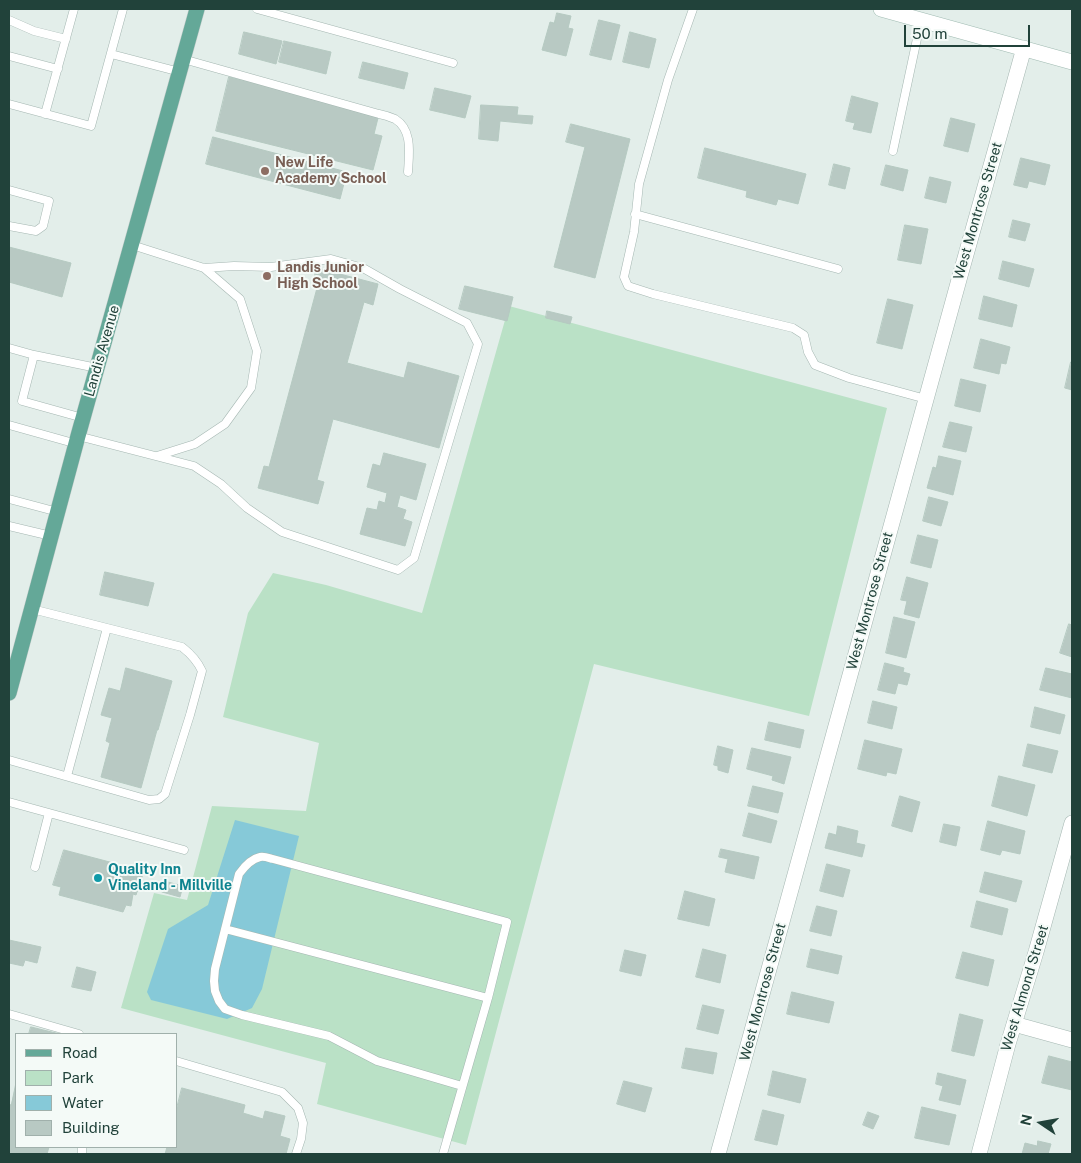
<!DOCTYPE html>
<html>
<head>
<meta charset="utf-8">
<style>
  body { margin:0 }
  #map { position:relative; width:1081px; height:1163px; overflow:hidden; background:#e3eeea; font-family:"Public Sans",sans-serif }
  canvas { display:block }
  .frame { position:absolute; inset:0; border:10px solid #21423a; pointer-events:none }
  .legend { position:absolute; left:15px; top:1033px; width:162px; height:115px; box-sizing:border-box; background:#f4faf7; border:1px solid #a0b0ab; margin:0; padding:6px 9px; list-style:none; font-size:15px; color:#21423a }
  .legend li { display:flex; align-items:center; gap:10px; height:25px }
  .legend b { width:25px; border:1px solid #a0b0ab }
  .north { position:absolute; left:1016px; top:1098px; width:50px; height:50px; -webkit-text-stroke:4px #f4faf7; paint-order:stroke; rotate:282deg; font-size:14px; font-weight:700; line-height:20px; text-align:center; color:#21423a }
  .north::after { content:''; display:block; margin:auto; width:18px; height:22px; background:#21423a; clip-path:polygon(50% 0,100% 100%,50% 72%,0 100%) }
  .scale { position:absolute; left:904px; top:25px; width:126px; height:22px; box-sizing:border-box; border:2px solid #21423a; border-top:0; padding-left:6px; font-size:15px; line-height:18px; white-space:nowrap; color:#21423a; -webkit-text-stroke:4px #f4faf7; paint-order:stroke }
</style>
</head>
<body>
<div id="map">
<canvas width="1081" height="1163"></canvas>
<div class="frame"></div>
<ul class="legend">
<li><b style="height:6px;background:#64a898"></b>Road</li>
<li><b style="height:14px;background:#bae1c6"></b>Park</li>
<li><b style="height:14px;background:#86c9d8"></b>Water</li>
<li><b style="height:14px;background:#b8c9c3"></b>Building</li>
</ul>
<div class="north">N</div>
<div class="scale">50 m</div>
</div>
<script>
const g = document.querySelector('canvas').getContext('2d');
g.lineJoin = 'round';
function fill(path, color) { g.fillStyle = color; g.fill(path, 'evenodd'); }
function strokePath(path, color, width, dash) { g.strokeStyle = color; g.lineWidth = width; g.lineCap = dash ? 'butt' : 'round'; g.setLineDash(dash || []); g.stroke(path); }
function drawText(font, color, halo, rows, align = 'center') {
  g.font = font + ' "Public Sans",sans-serif'; g.lineWidth = 4; g.setLineDash([]); g.textBaseline = 'middle'; g.strokeStyle = halo; g.fillStyle = color; for (const [text, x, y, turn = 0] of rows) {
    g.save(); g.translate(x, y); g.rotate((+turn || 0) * Math.PI / 180); g.textAlign = isNaN(turn) ? turn : align; if (halo) g.strokeText(text, 0, 0); g.fillText(text, 0, 0); g.restore();
  }
}
const green = new Path2D(`
  M509,306l378,102 -78,308 -215,-52 -128,481 -149,-41 9,-41 -205,-55 33,-115 33,7 25,-94 94,5 13,-68 -96,-26 25,-104 25,-40 53,12 96,28z`);
const water = new Path2D(`
  M235,820l64,16 -37,153 -10,19 -25,11 -76,-19 -4,-8 21,-63 40,-24z`);
const building = new Path2D(`
  M557,13l14,3 -3,12 5,1 -7,27 -24,-6 8,-28 4,1z
  M599,20l21,5 -9,35 -21,-5z
  M244,32l38,9 -6,23 -37,-10z
  M630,32l26,7 -7,29 -26,-6z
  M284,41l47,11 -5,22 -47,-12z
  M363,62l45,11 -4,16 -45,-11z
  M229,77l150,37 -5,20 8,2 -9,34 -157,-39z
  M435,88l36,8 -6,22 -35,-8z
  M852,96l26,7 -7,30 -18,-4 2,-6 -9,-2z
  M481,105l37,2 -1,8 16,1 -1,8 -32,-3 -2,20 -19,-2z
  M951,118l24,6 -7,28 -24,-6z
  M571,124l59,15 -35,139 -41,-11 31,-120 -19,-5z
  M213,137l134,35 -7,27 -134,-35z
  M705,148l101,26 -8,30 -20,-5 -2,6 -30,-8 1,-6 -49,-13z
  M1021,158l29,7 -5,20 -16,-4 -2,7 -13,-3z
  M834,164l16,4 -5,21 -16,-4z
  M886,165l22,5 -5,21 -22,-6z
  M930,177l21,5 -5,21 -21,-5z
  M1013,220l17,4 -5,17 -16,-4z
  M905,225l23,4 -7,35 -23,-4z
  M9,247l62,16 -9,34 -53,-15z
  M1003,261l31,8 -5,18 -30,-8z
  M317,268l61,16 -5,21 -9,-3 -17,61 57,15 4,-16 51,14 -20,72 -106,-29 -16,61 7,2 -6,22 -60,-16 6,-22 5,1 48,-179 -5,-2z
  M465,286l48,11 -6,24 -48,-12z
  M984,296l33,9 -5,22 -33,-8z
  M888,299l25,6 -11,44 -25,-6z
  M547,311l25,6 -2,7 -24,-6z
  M981,339l29,8 -4,17 -5,-1 -2,11 -25,-6z
  M1071,362h1v28l-7,-2z
  M961,379l25,6 -6,27 -25,-6z
  M950,422l22,5 -6,25 -23,-5z
  M384,453l42,11 -10,36 -16,-5 -3,12 9,3 -3,9 9,3 -7,24 -45,-12 7,-26 10,2 2,-9 6,2 2,-10 -20,-6 6,-23 7,2z
  M939,456l22,5 -8,34 -26,-7 6,-21 3,1z
  M929,497l19,5 -7,24 -18,-5z
  M918,535l20,5 -7,28 -20,-5z
  M105,572l49,11 -6,23 -48,-11z
  M907,577l21,6 -9,35 -15,-4 3,-13 -6,-1z
  M894,617l21,5 -9,36 -20,-5z
  M1069,624l3,1v32l-12,-4z
  M885,663l19,5 -1,4 7,2 -3,11 -9,-2 -3,11 -17,-4z
  M126,668l46,13 -14,49h-1l-16,58 -40,-11 9,-34 -4,-2 6,-23 -11,-3 8,-27 11,3z
  M1046,668l26,6v24l-32,-8z
  M873,701l24,6 -5,22 -24,-6z
  M1035,707l30,8 -5,19 -29,-7z
  M769,722l35,8 -4,18 -35,-8z
  M865,740l37,9 -6,25 -9,-2 -1,4 -28,-7z
  M1028,744l30,7 -6,22 -29,-7z
  M718,746l15,4 -5,23 -10,-3v-4l-4,-1z
  M752,748l39,9 -7,27 -12,-4 1,-4 -26,-7z
  M999,776l36,9 -8,31 -35,-10z
  M753,786l30,7 -5,20 -30,-7z
  M900,796l20,6 -8,30 -20,-6z
  M749,813l28,8 -6,22 -28,-7z
  M988,821l37,10 -5,23 -18,-4 -2,5 -19,-5z
  M944,824l16,3 -4,19 -16,-4z
  M838,826l20,5 -2,12 9,2 -3,12 -37,-9 4,-15 7,2z
  M721,849l38,8 -5,22 -29,-7 3,-13 -9,-2z
  M64,850l80,21 -8,24 -3,-1 -2,12 -5,-1 -3,7 -64,-17 2,-8 -8,-2z
  M827,864l23,6 -7,27 -23,-6z
  M985,872l37,9 -6,21 -36,-10z
  M164,881l19,5 -3,11 -18,-5z
  M685,891l30,8 -6,27 -31,-7z
  M977,901l31,8 -6,26 -31,-8z
  M817,906l20,5 -6,25 -21,-5z
  M9,940l32,7 -4,16 -12,-3 -2,6 -14,-3z
  M703,949l23,6 -6,28 -24,-6z
  M811,949l31,7 -4,18 -31,-7z
  M625,950l21,5 -5,21 -21,-5z
  M963,952l31,8 -6,26 -32,-8z
  M77,967l19,5 -5,19 -19,-4z
  M792,992l42,10 -5,21 -42,-9z
  M703,1005l21,5 -6,24 -21,-5z
  M960,1014l23,6 -9,36 -22,-5z
  M31,1027l29,7h-31z
  M686,1048l31,5 -4,21 -31,-6z
  M1049,1056l23,6v28l-30,-7z
  M773,1071l33,8 -6,24 -32,-8z
  M938,1073l28,7 -6,25 -21,-5 4,-14 -7,-2z
  M624,1081l28,7 -7,24 -28,-8z
  M16,1083v64h33l-2,7h-38v-50l2,1z
  M182,1088l63,17 -2,8 20,6 2,-8 20,5 -5,20 10,3 -4,15h-121l2,-7h9v-36z
  M922,1107l34,8 -7,30 -34,-7z
  M763,1110l21,5 -7,30 -22,-5z
  M868,1112l11,4 -6,13 -10,-4z
  M1038,1141l13,3 -3,10h-26l3,-11 12,3z`);
const lane = new Path2D(`
  M257,9l196,54
  M693,9l-25,71 -29,104 -5,48 -10,45 4,9 25,8 140,34 11,7 4,17 7,13 34,13 77,21
  M9,20l25,11 32,8
  M111,54l69,18
  M9,56l49,13
  M183,59l196,55c5,1 11,3 16,5 18,11 14,35 13,53
  M9,104l82,22 32,-117
  M45,114l29,-105
  M893,151l28,-131
  M9,190l40,11 -6,25 -7,5 -27,-5
  M635,214l203,55
  M9,348l25,7 -12,46 61,17
  M34,355l63,13
  M9,425l68,19
  M78,436l116,30 27,18 26,24 35,24 116,38 16,-12 64,-214 -11,-21 -67,-34 -37,-21 -32,-9 -60,8 -37,-1 -30,2 -72,-23
  M157,456l38,-12 30,-20 26,-36 6,-37 -17,-52 -36,-31
  M9,499l49,13
  M9,526l42,10
  M9,760l140,40 10,-1 6,-5 25,-79 12,-44c-5,-11 -11,-17 -20,-24l-150,-38
  M67,776l40,-148
  M9,802l175,48
  M35,867l14,-54
  M225,929l263,69
  M9,1014l70,20
  M176,1061l106,31 16,16 5,15 -2,16 -5,15
  M82,1154v-7
  M443,1154l45,-156 19,-76 -234,-63c-4,-1 -9,-3 -13,-2 -9,2 -16,10 -21,17l-24,95 -1,12 1,10 4,10 6,8 17,6 87,21 48,25 85,25`);
const street = new Path2D(`
  M1014,1024l58,16
  M718,1154l242,-878 64,-228
  M979,1154l29,-110 28,-92 36,-129`);
const secondary = new Path2D(`
  M881,9l191,53`);
const primary = new Path2D(`
  M9,693l69,-257 119,-427`);
const markers = [
  [265,171,5,"#8d6e63"],
  [267,276,5,"#8d6e63"],
  [98,878,5,"#0f9aa8"]
];
const educationNames = [
  ["New Life",275,163],
  ["Academy School",275,179],
  ["Landis Junior",277,268],
  ["High School",277,284]
];
const streetNames = [
  ["West Montrose Street",978,211,-74],
  ["Landis Avenue",102,351,-74],
  ["West Montrose Street",870,601,-75],
  ["West Almond Street",1025,988,-73],
  ["West Montrose Street",763,992,-75]
];
const cultureNames = [
  ["Quality Inn",108,870],
  ["Vineland - Millville",108,886]
];
fill(green, '#bae1c6');
fill(water, '#86c9d8');
fill(building, '#b8c9c3');
strokePath(building, '#b5c9c1', 1);
strokePath(lane, '#a5b7b2', 9);
strokePath(street, '#a5b7b2', 16);
strokePath(secondary, '#a0bbb2', 16);
strokePath(primary, '#c1cac8', 16);
strokePath(lane, '#fff', 8);
strokePath(street, '#fff', 15);
strokePath(secondary, '#fff', 15);
strokePath(primary, '#64a898', 15);
for (const [x, y, r, color] of markers) { const dot = new Path2D(); dot.arc(x, y, r, 0, 2 * Math.PI); g.fillStyle = color; g.fill(dot); strokePath(dot, '#f4faf7', 2); }
drawText('bold 14px', '#785e54', '#f4faf7', educationNames, 'left');
drawText('14px', '#21423a', '#f4faf7', streetNames);
drawText('bold 14px', '#0d838f', '#f4faf7', cultureNames, 'left');
</script>
</body>
</html>
